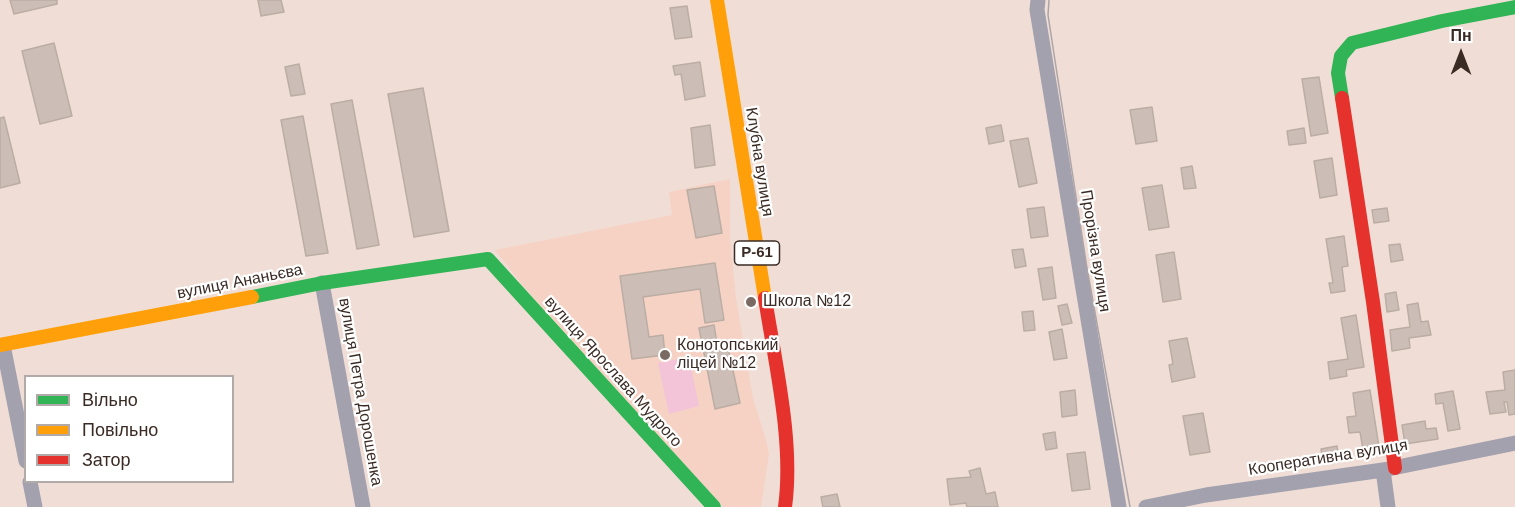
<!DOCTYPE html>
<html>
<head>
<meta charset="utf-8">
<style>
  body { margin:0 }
  #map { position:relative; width:1515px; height:507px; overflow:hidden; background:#f0ded6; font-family:Helvetica,sans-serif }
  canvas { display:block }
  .legend { position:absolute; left:24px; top:375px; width:210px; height:108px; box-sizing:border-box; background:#fff; border:2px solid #b1aaa8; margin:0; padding:8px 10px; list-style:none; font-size:18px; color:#3b2b25 }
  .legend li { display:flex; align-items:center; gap:12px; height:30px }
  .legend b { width:30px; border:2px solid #b1aaa8 }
  .north { position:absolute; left:1431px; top:24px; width:60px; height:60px; -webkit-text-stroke:4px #fff; paint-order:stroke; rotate:0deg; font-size:16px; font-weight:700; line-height:24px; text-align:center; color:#3b2b25 }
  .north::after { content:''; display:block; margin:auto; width:21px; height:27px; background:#3b2b25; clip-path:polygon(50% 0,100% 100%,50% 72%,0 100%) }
</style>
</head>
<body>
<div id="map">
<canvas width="1515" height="507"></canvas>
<ul class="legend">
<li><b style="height:8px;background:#30b455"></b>Вільно</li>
<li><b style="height:8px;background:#ff9f0a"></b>Повільно</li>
<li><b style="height:8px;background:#e5322d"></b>Затор</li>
</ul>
<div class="north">Пн</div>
</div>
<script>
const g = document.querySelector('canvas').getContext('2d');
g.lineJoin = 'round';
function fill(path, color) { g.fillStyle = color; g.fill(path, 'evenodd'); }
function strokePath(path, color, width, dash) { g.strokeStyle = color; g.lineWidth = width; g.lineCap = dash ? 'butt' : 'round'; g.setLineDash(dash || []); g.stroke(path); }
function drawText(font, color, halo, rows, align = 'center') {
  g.font = font + ' Helvetica,sans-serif'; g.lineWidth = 4.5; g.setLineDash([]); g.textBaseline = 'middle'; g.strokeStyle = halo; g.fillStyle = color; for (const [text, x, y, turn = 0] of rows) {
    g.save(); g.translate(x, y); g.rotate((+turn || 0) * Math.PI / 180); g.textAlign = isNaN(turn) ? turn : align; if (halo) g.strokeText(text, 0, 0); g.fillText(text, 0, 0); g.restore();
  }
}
const built = new Path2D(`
  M730,179v60l6,59 17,100 13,42 3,14 -8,53h-38l-200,-221 -28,-36 177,-35 -3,-23z`);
const green = new Path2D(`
  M689,357l10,49 -30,8 -11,-51z`);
const building = new Path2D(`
  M10,0h47v4l-43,10z
  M258,0h23l3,12 -23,4z
  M687,6l5,31 -17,2 -5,-31z
  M54,43l18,73 -32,8 -18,-73z
  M700,62l5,34 -20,4 -4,-26 -6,1 -2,-9z
  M299,64l6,30 -14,2 -6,-29z
  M1319,77l9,56 -17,3 -9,-57z
  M423,88l26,143 -35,6 -26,-143z
  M352,100l27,145 -22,4 -26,-145z
  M1152,107l5,34 -21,3 -6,-34z
  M303,116l25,137 -22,3 -25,-136z
  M4,117l16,66 -20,5v-70z
  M710,125l5,40 -20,3 -4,-40z
  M1001,125l3,16 -15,3 -3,-16z
  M1304,128l2,15 -17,2 -2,-14z
  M1028,138l9,45 -18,4 -9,-46z
  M1332,158l5,37 -17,3 -6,-37z
  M1192,166l4,22 -12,1 -3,-21z
  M1162,185l7,42 -20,3 -7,-42z
  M714,186l8,47 -26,5 -9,-48z
  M1044,207l4,29 -17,2 -4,-29z
  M1387,208l2,13 -15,2 -2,-13z
  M1344,236l4,30 -6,1 3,24 -14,2 -2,-10h4l-7,-44z
  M1400,244l3,16 -12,2 -2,-17z
  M1023,249l3,17 -11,2 -3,-18z
  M1174,252l7,47 -18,3 -7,-47z
  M715,263l9,57 -19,3 -5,-34 -57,8 6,40 14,-2 2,20 -33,4 -12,-83z
  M1052,267l4,31 -13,2 -5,-31z
  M1396,292l3,18 -12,2 -2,-18z
  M1418,303l3,19 7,-1 3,14 -22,3 1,10 -18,3 -2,-21 20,-3 -3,-22z
  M1067,304l5,19 -10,2 -4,-19z
  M1033,311l2,19 -11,1 -2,-19z
  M1356,315l8,52 -18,3 1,6 -17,3 -2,-17 20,-3 -7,-41z
  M714,325l4,24 10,-2 12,56 -25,6 -16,-81z
  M1062,329l5,29 -13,2 -5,-28z
  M1187,338l8,39 -23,5 -3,-17 4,-1 -4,-23z
  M1515,370v44l-6,1 -2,-13h-3l2,10 -16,2 -4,-22 19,-2 -2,-18z
  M1075,390l2,25 -15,2 -2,-25z
  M1370,390l10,63 -16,2 -4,-23 -11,1 -2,-16 9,-1 -3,-23z
  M1453,391l7,38 -12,2 -5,-28 -7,1 -1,-10z
  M1203,413l7,39 -20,3 -7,-39z
  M1425,421l1,8 10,-1 2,11 -33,5 -3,-19z
  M1055,432l2,16 -11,2 -3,-16z
  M1337,446l2,13 -16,3 -2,-13z
  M1085,452l5,37 -18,2 -5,-37z
  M980,468l6,26 9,-2 3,15h-31l-1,-4 -16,2 -3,-26 24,-2 -2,-6z
  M837,494l3,13h-17l-2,-10z`);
const street = new Path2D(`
  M1038,0l-1,10 82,497
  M322,283l41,224
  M3,345l23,116
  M1383,470l5,37
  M30,482l5,25
  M1146,507l60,-12 177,-25 132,-27`);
const fast = new Path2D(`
  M1342,98l-4,-25 3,-17 11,-13 90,-22 73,-14
  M252,297l70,-14 166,-24 226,248`);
const slow = new Path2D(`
  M717,0l48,298
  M0,345l252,-48`);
const jam = new Path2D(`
  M1342,98l31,204 22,166
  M765,298c10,65 29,144 20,209`);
const tram = new Path2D(`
  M1049,0l-1,15 39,253 43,239`);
const markers = [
  [751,302,6,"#7a6a63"],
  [665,355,6,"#7a6a63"]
];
const shields = [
  [757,253,45]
];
const shieldNames = [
  ["Р-61",757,253]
];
const streetNames = [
  ["Клубна вулиця",759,162,81],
  ["Прорізна вулиця",1095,251,81],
  ["вулиця Ананьєва",240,282,-11],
  ["вулиця Ярослава Мудрого",613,372,48],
  ["вулиця Петра Дорошенка",360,392,80],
  ["Кооперативна вулиця",1328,458,-9]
];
const poiNames = [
  ["Школа №12",763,302],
  ["Конотопський",677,346],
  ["ліцей №12",677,364]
];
fill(built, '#f6d2c4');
fill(green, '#f3c4d8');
fill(building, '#ccbeb6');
strokePath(building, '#bbada4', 1.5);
strokePath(street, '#a3a1ae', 15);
strokePath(fast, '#30b455', 14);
strokePath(slow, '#ff9f0a', 14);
strokePath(jam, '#e5322d', 14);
strokePath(tram, '#ada4a7', 1.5);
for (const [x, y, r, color] of markers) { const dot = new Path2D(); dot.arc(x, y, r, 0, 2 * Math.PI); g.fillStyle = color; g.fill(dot); strokePath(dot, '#fff', 2); }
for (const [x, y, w] of shields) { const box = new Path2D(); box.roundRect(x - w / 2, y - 12, w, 24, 4.5); g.fillStyle = '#fff'; g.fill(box); strokePath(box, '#3b2b25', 1.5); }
drawText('bold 15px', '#3b2b25', null, shieldNames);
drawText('16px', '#3b2b25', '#fff', streetNames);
drawText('16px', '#3b2b25', '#fff', poiNames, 'left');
</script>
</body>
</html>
